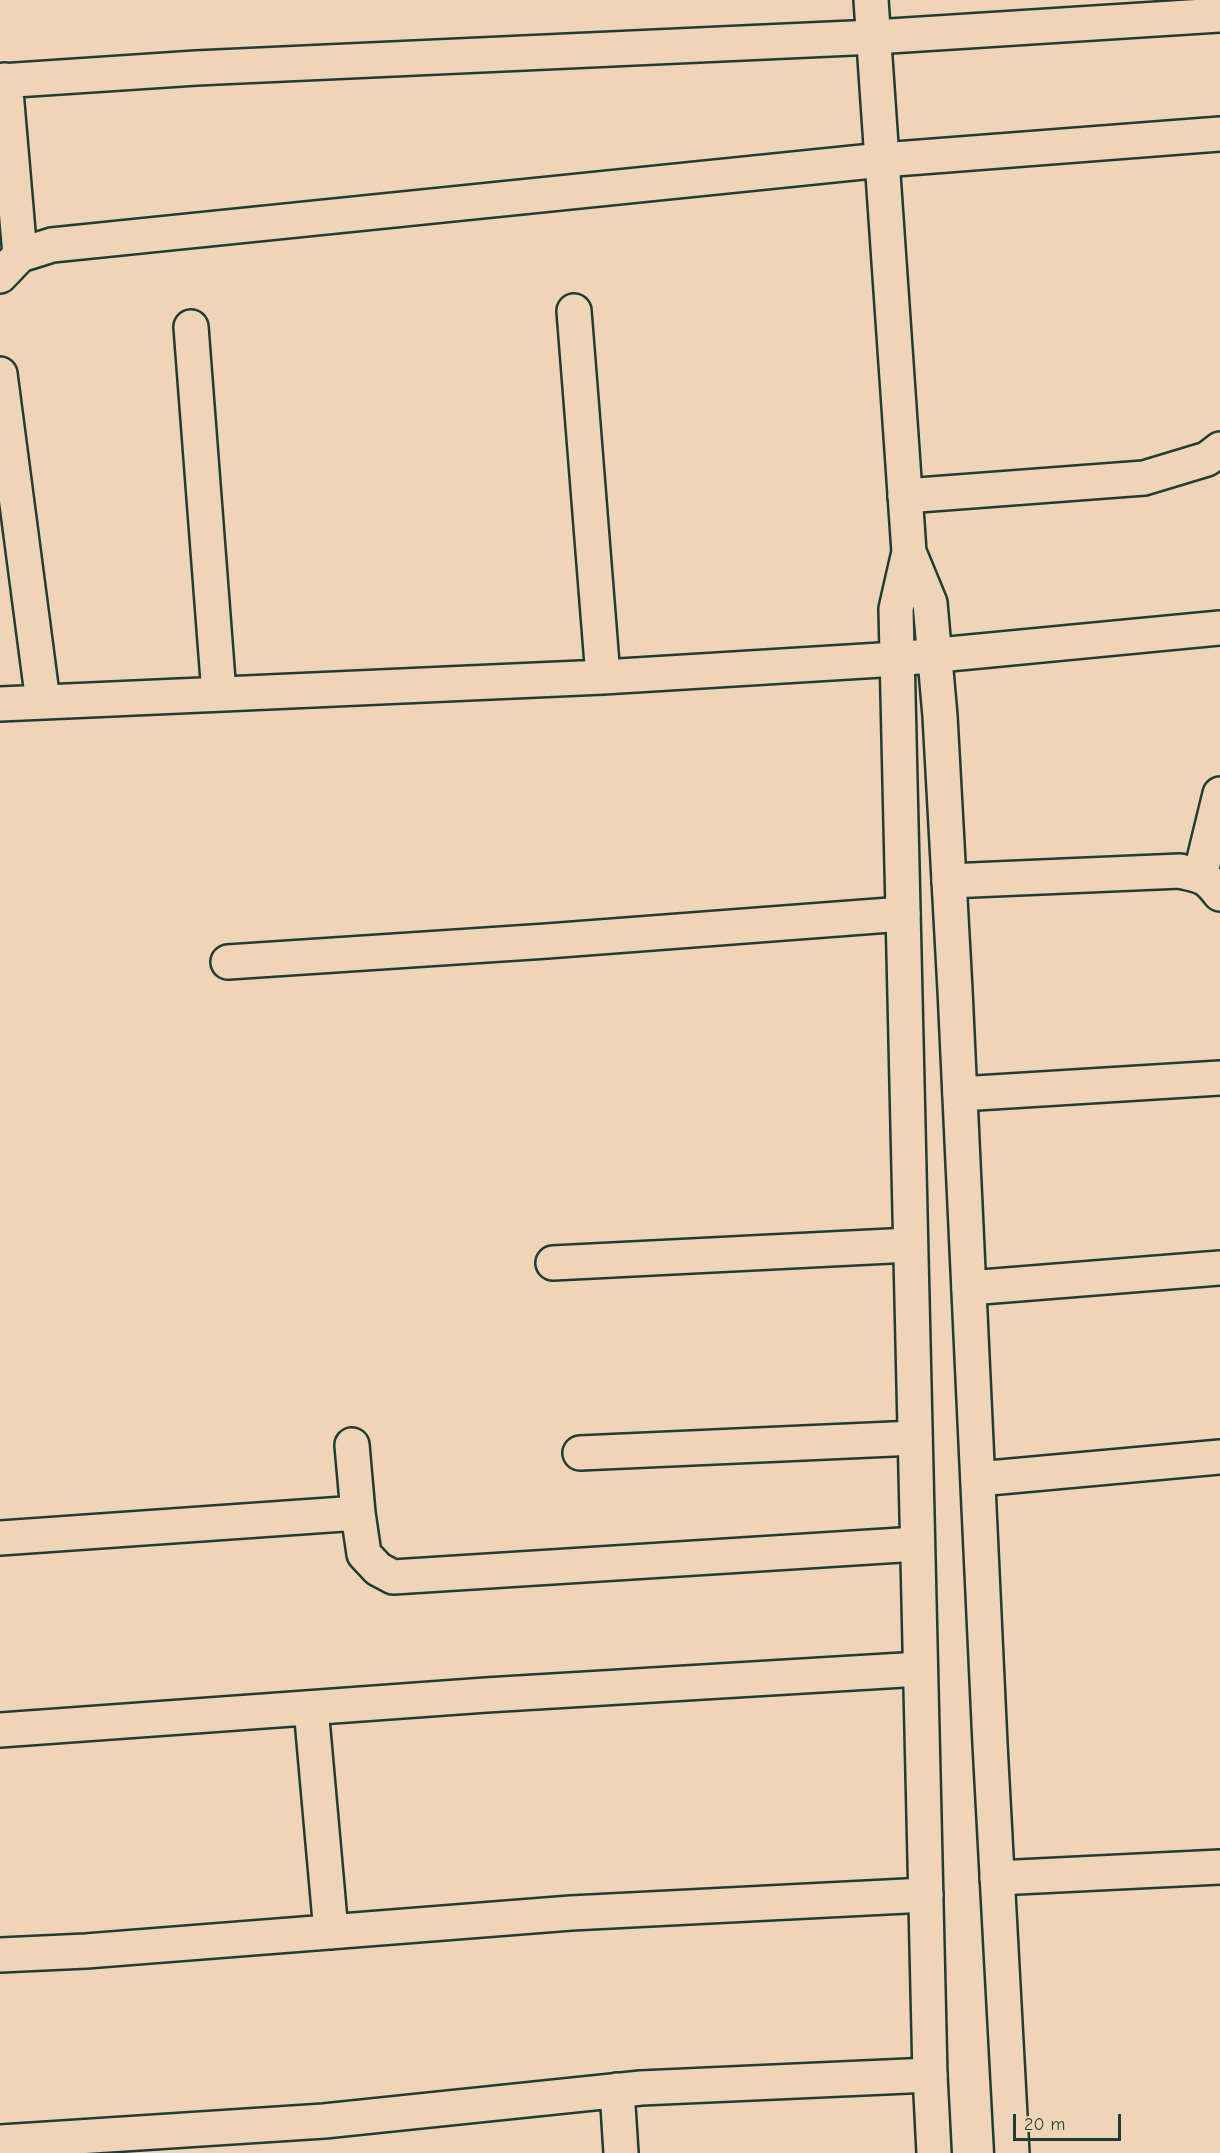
<!DOCTYPE html>
<html>
<head>
<meta charset="utf-8">
<style>
  body { margin:0 }
  #map { position:relative; width:1220px; height:2153px; overflow:hidden; background:#f0d4b7; font-family:"Comic Neue",sans-serif }
  canvas { display:block }
  .scale { position:absolute; left:1013px; top:2114px; width:108px; height:27px; box-sizing:border-box; border:3px solid #1f3d34; border-top:0; padding-left:8px; font-size:18px; line-height:21px; white-space:nowrap; color:#1f3d34; -webkit-text-stroke:4px #f0d4b7; paint-order:stroke }
</style>
</head>
<body>
<div id="map">
<canvas width="1220" height="2153"></canvas>
<div class="scale">20 m</div>
</div>
<script>
const g = document.querySelector('canvas').getContext('2d');
g.lineJoin = 'round';
function strokePath(path, color, width, dash) { g.strokeStyle = color; g.lineWidth = width; g.lineCap = dash ? 'butt' : 'round'; g.setLineDash(dash || []); g.stroke(path); }
const street = new Path2D(`
  M5,80l15,175
  M0,81l196,-13 678,-31 346,-22
  M0,276l20,-21 32,-10 830,-85 338,-26
  M574,311l29,366
  M191,327l28,367
  M0,374l43,328
  M905,496l239,-18 63,-19 13,-10
  M0,704l603,-27 294,-18 323,-31
  M1200,876l20,-82
  M949,881l231,-10c23,6 25,4 40,23
  M228,962l319,-21 356,-27
  M960,1094l260,-16
  M553,1263l357,-18
  M969,1288l251,-20
  M352,1445l6,68 6,41 14,15 15,8 524,-33
  M580,1453l335,-15
  M978,1479l242,-22
  M0,1538l358,-25
  M311,1708l20,224
  M0,1730l486,-35 434,-26
  M997,1878l223,-11
  M0,1955l86,-4 485,-38 355,-18
  M617,2090l4,63
  M0,2142l324,-21 317,-33 289,-13`);
const secondary = new Path2D(`
  M871,0l38,552 -13,57 34,1466 4,78
  M909,552l21,51 10,113 15,274 35,754 22,409`);
strokePath(street, '#1f3d34', 38);
strokePath(secondary, '#1f3d34', 38);
strokePath(street, '#f0d4b7', 33);
strokePath(secondary, '#f0d4b7', 33);
</script>
</body>
</html>
